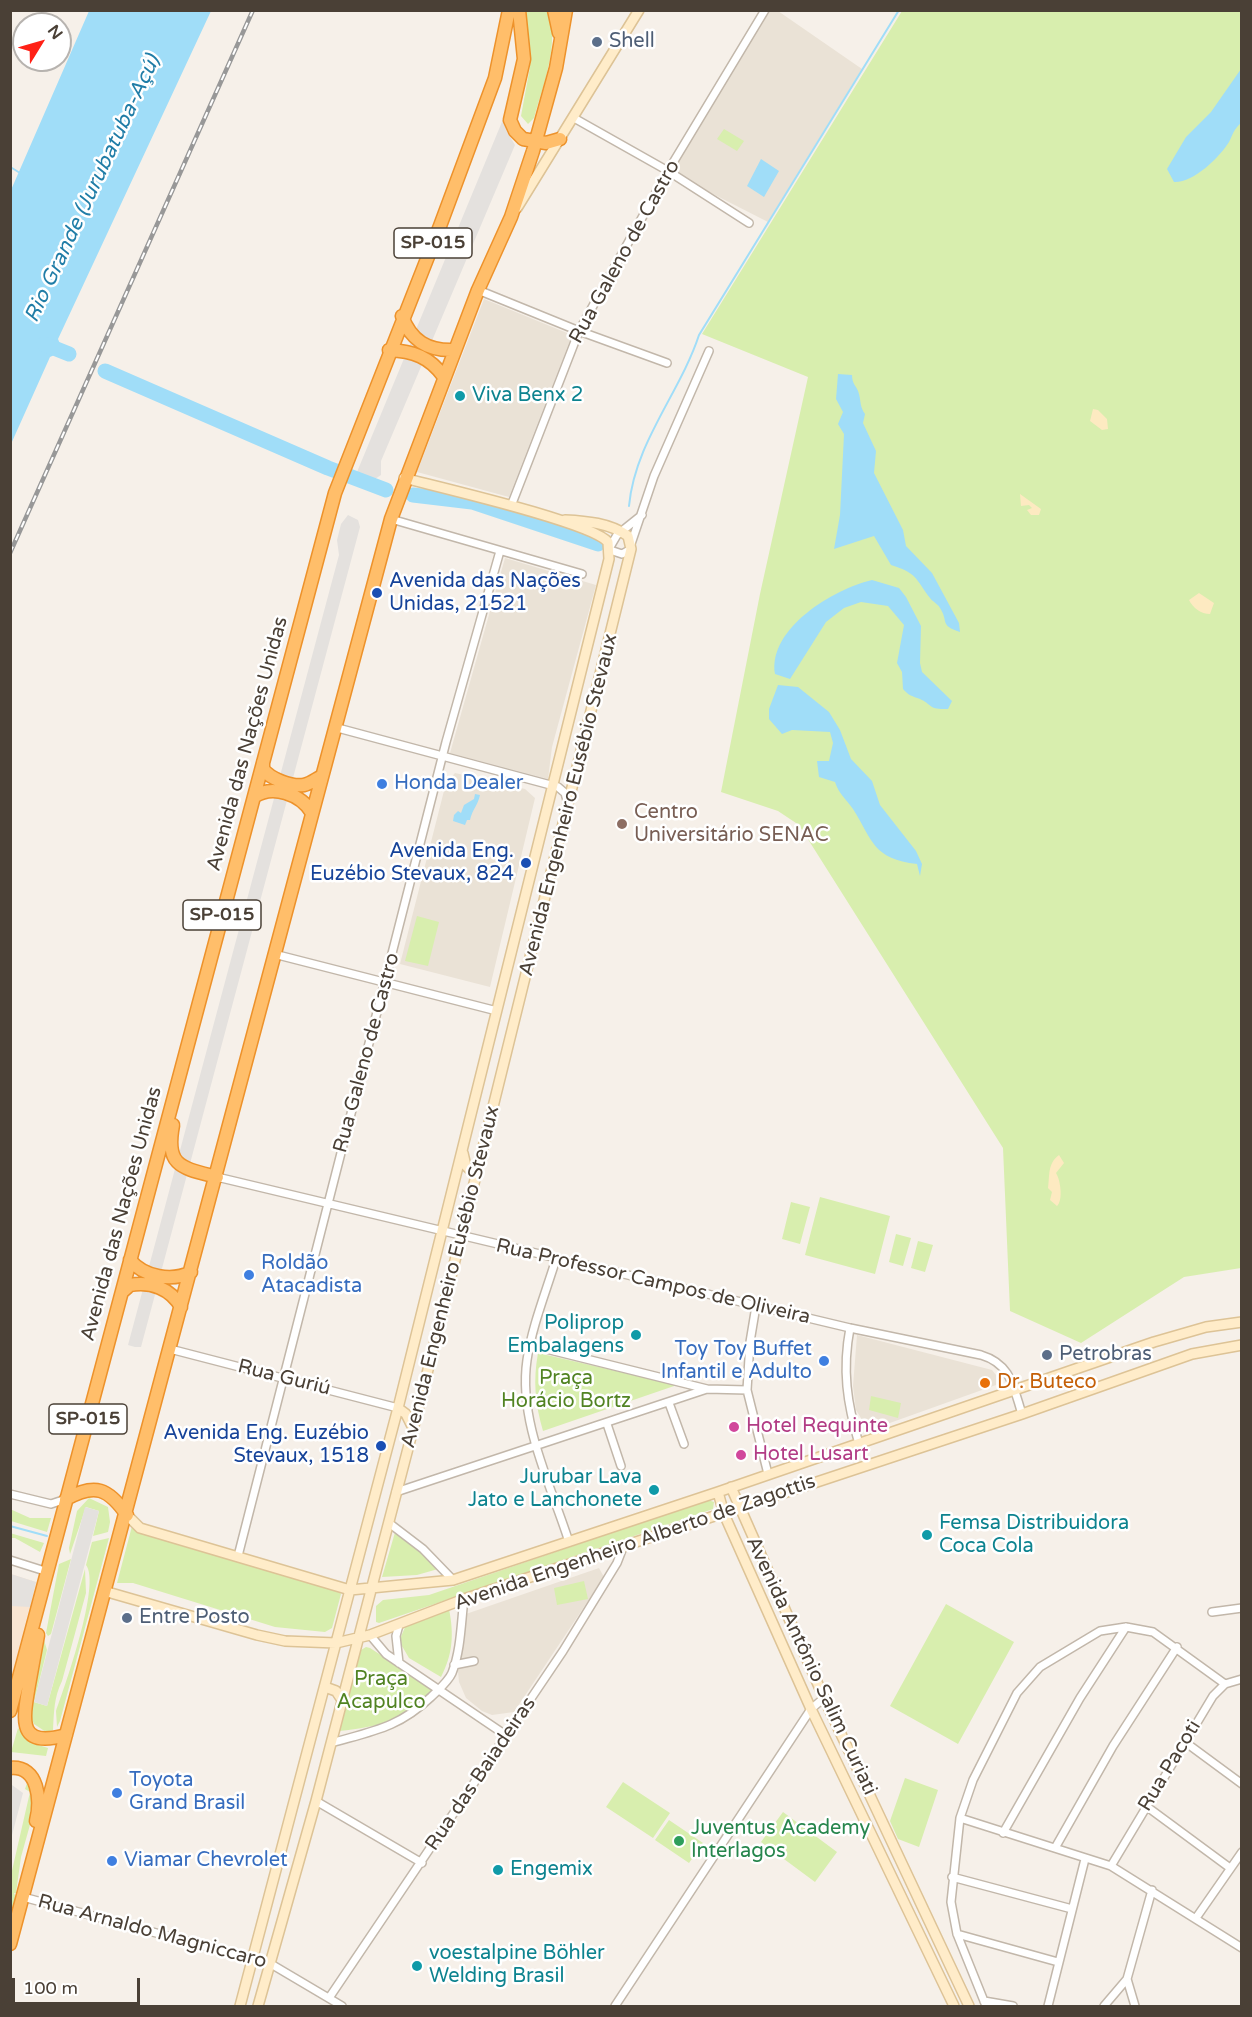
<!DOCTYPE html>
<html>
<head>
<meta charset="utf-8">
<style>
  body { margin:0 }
  #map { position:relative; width:1252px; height:2017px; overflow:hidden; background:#f6f0e9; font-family:"Varela Round",sans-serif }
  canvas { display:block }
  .frame { position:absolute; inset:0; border:12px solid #4a4036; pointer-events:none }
  .north { position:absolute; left:12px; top:12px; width:60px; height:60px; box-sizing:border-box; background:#fff; border:2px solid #b7b3af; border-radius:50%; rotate:53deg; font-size:16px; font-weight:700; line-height:24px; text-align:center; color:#4a4036 }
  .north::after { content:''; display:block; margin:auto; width:21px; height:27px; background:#ff2116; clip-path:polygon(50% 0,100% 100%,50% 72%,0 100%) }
  .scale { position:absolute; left:12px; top:1978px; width:128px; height:27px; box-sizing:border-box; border:3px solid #4a4036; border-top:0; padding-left:8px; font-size:18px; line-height:21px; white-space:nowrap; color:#4a4036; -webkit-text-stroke:4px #fff; paint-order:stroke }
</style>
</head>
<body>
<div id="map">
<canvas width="1252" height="2017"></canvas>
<div class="frame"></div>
<div class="north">N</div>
<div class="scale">100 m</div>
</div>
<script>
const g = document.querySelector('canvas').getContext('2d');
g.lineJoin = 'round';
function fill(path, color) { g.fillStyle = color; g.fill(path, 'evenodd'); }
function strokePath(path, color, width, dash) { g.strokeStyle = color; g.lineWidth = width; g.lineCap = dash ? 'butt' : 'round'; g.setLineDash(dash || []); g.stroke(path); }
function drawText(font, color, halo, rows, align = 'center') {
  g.font = font + ' "Varela Round",sans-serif'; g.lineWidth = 5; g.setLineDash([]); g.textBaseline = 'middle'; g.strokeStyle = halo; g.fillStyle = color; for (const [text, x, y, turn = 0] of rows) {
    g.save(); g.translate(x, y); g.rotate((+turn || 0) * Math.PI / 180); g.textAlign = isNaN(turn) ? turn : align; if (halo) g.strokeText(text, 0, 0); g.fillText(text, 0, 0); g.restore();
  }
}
const residential = new Path2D(`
  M765,11h13l84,58 -94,153 -100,-51z
  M484,299l88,36 -63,162 -92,-25z
  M505,558l91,27 -44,162 -4,32 -98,-26z
  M455,773l70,16 10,9 -45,189 -90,-23 46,-181z
  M857,1335l135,35 4,5v10l-123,44 -6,-1 -11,-18 -3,-24z
  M599,1568l5,9 -90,135 -22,3 -10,-4 -16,-13 -7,-16 -1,-11 8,-57z`);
const commercial = new Path2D(`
  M11,1574l25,8 -25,97z`);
const green = new Path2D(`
  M525,11h23c12,33 -5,74 -14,107l-6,6 -7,-8 9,-49z
  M902,11h339v1257l-57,9 -103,66 -71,-32 -7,-163 -204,-323 -21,-14 -57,-19 39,-198 48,-217 -106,-43z
  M724,129l20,12 -7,10 -20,-12z
  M417,916l22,6 -11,44 -23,-5z
  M820,1197l70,19 -15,58 -70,-19z
  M791,1202l19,5 -10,37 -18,-5z
  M896,1234l15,4 -8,28 -14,-4z
  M918,1241l15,4 -8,27 -14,-4z
  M538,1353l139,32 -134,46c-8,-28 -10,-50 -5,-78z
  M871,1396l30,7 -3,15 -29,-8z
  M89,1498l19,9 2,15 -2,10 -15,4 6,-25 -13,-4 -16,47 -1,-6 8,-37z
  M708,1500l6,2 -1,7 -334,114 -3,-1v-16l7,-6 46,-5z
  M10,1509l20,9h21l-4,14 -36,-11z
  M132,1526l205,62 4,6 -9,34 -7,4 -50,-5 -142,-44h-16z
  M396,1529l23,19 19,21 -21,6 -35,2z
  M10,1533l34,10 -4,9 -25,-14h-4z
  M109,1538l-49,183 -3,6 -1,-16c9,-25 45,-127 30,-146l6,-23z
  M71,1559l-20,75 -3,2 -2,-3 13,-69z
  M85,1569l1,24 -24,88c-8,16 -8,31 -9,49l-7,2 -12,-8 -5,-11 13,-68 2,-5 3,10 -13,52 13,4z
  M584,1581l4,18 -31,6 -3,-17z
  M946,1604l68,38 -56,102 -68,-38z
  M449,1609c5,25 4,45 -8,68l-32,-19 -10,-17 7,-16z
  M366,1647l4,1 63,41c-30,31 -52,38 -94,42l22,-81z
  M18,1728l14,15 16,5 -2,8 -35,-4z
  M905,1778l33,12 -19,57 -21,-8 -8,-18z
  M623,1782l47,31 -17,25 -47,-31z
  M27,1783l7,11 -4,19 3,1 -12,43 -5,36h-2l2,5 -5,24v-47l19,-83 -5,-3z
  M783,1812l54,40 -22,30 -54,-40z
  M669,1820l34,23 -14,20 -34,-23z`);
const sand = new Path2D(`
  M1093,409l5,1 9,9 1,10 -6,1 -12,-9z
  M1020,494l21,15 -2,6h-8l-4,-5 5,-2 -3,-3 -8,1z
  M1199,593l15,10 -4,11c-9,0 -17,-6 -21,-14z
  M1059,1155l5,8 -8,10c5,8 7,28 1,33l-7,-6 2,-8 -4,-4c2,-12 -1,-24 11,-33z`);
const parking = new Path2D(`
  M504,117l2,13 9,15 -134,316v14l-6,4 -18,-7z
  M348,515l10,5 2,7 -219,820h-6l-7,-2 211,-790 -2,-15 4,-16z
  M85,1507l14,4 -52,195 -13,-4z
  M11,1574l25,8 -6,25 -19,-1z
  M12,1785l11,8 -12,46 -1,-49z`);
const water = new Path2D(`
  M89,11h122l-153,328 5,12 -13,6 -39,87v-254z
  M1241,69v54c-7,6 -8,11 -12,19 -10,16 -36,41 -55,40l-7,-13 19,-32 25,-25z
  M761,159l18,12 -15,26 -17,-11z
  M838,374l14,1c0,10 5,11 7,19 2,8 1,13 6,20l-2,9 13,28 -2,22 29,57 3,16 26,27 27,50 1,9c-21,-7 -11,-10 -20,-24 -2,-4 -7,-6 -10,-10 -15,-20 -13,-25 -39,-33l-17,-29 -40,13 6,-34 4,-81 -6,-10 5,-12 -7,-13z
  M872,580l27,8 7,9 15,29 -1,37 2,9 30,29 -4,8c-20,1 -16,-5 -28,-10 -8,-3 -11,-3 -17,-10l-1,-17 -5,-9 7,-38 -16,-19 -27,-4 -17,6 -18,14 -36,57 -15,-5c-7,-46 59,-85 97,-94z
  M778,685l20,2 31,25 11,18 11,29 21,22 8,24 36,46 6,13 -2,12 -3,-12c-44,-5 -44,-23 -64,-55 -7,-10 -14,-15 -18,-27l-16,-5 -2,-16h12l4,-18 -3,-11 -38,-2 -10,4 -13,-15v-10z
  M475,794l5,1c-2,10 -8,15 -10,25h-3l-2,5 -12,-4 1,-6 4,-4 3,2 3,-8 10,-6z`);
const stream = new Path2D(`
  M12,168l8,5
  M629,506c6,-64 51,-113 70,-171l200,-325
  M10,1526l37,10`);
const river = new Path2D(`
  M44,344l25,10
  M105,371l223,97 58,22
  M413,495l59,7 126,42`);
const street = new Path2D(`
  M574,118l94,53 81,52
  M478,290l101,41 88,32
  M511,506l68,-175 89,-160 97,-161
  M391,519l191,55
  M631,544l23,-68 55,-125
  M610,547l7,-12 25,-20
  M610,550l12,4 9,-5
  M334,727l224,60 7,6 3,11
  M274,954l223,57
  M217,1177l633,151 131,27c30,9 32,31 41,59
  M556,1259c-10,33 -24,67 -29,101 -9,61 24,125 42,182
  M756,1306l-6,36 -3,48 21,84
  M850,1328c-8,42 -3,75 9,116
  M530,1345l177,44
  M170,1349l228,59
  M669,1403l15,41
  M607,1424l14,42
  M396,1492l311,-103 40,1
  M10,1494l41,10 15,-5
  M389,1523l34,26 30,31
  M238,1556l208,-814 54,-191
  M10,1560l38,12
  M1212,1612l30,-4
  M399,1625l-3,11 3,27
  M370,1635l16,19 121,82
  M454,1665l20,-4
  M1185,1742l57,42
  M331,1743c42,-12 67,-15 100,-46 7,-7 17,-15 21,-24 9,-23 9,-50 12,-74
  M316,1801l106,62
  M1146,1806l84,62
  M960,1818l151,48 131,82
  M1003,1833l77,-135 46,-71
  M1055,1848l58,-102 64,-99
  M1111,1866l102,-170 12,-12 17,-5
  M952,1877l120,32
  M23,1897l248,67 71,42
  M1196,1918l46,-66
  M957,1934l101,28
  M1127,1979l8,27
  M329,1998l234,-347 54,-88 7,-18
  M984,2001l29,5
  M615,2006l196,-297 13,-11
  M986,2006l-29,-72 -6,-32 9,-84 13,-38 44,-87 23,-26 60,-36 26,-4 27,5 72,52
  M1048,2006l37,-147
  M1104,2006l23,-27 25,-89`);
const secondary = new Path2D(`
  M517,208l122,-198
  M463,1153l3,13 11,10
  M398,1408l8,6 7,14
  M731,1487l93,211 145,308
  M718,1492l6,22 87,195 143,297
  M127,1515l13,13 210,62 103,-10 265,-88 436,-150 52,-15 36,-5
  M104,1591l153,44 28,6 51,2 34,-8 94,-36 558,-185 170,-60 50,-9
  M325,1687l11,4 6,9
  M240,2006l158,-598 211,-849 -1,-17c-17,-20 -170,-55 -204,-64
  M258,2006l58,-205 101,-387 214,-865 -3,-13c-18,-13 -42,-15 -63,-16`);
const highway = new Path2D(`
  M519,10l5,49 -14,61 5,11 8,8 23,4 14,-4
  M554,10l5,23
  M402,316c9,25 26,35 52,34
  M389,350c24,1 41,7 55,27
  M263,762v7c7,10 29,18 41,16 6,-1 12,-6 18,-9
  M254,797c18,-13 47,-3 58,16
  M173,1125c-8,42 9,43 44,52
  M130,1260c14,17 42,22 61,12
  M122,1292l8,-7c21,-4 41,4 51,22
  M66,1499c29,-16 42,-11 61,16
  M38,1635c-3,16 -6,33 -9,50 -6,35 -12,64 37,50
  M10,1711l325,-1218 105,-267 55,-148 14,-68
  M10,1768c29,-3 31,33 26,53
  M10,1944l381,-1425 87,-229 33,-73 22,-66 23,-83 10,-58`);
const rail = new Path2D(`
  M10,553l243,-543`);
const markers = [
  [597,42,6,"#5c6f8a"],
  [460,396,6,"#0f9aa8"],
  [377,593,6,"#1a4fb4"],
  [382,784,6,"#3f7fe0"],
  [622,824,6,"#8d6e63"],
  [526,863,6,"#1a4fb4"],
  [249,1275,6,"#3f7fe0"],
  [636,1335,6,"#0f9aa8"],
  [1047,1355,6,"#5c6f8a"],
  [824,1361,6,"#3f7fe0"],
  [985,1383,6,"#e8710a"],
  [734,1427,6,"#d1479c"],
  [381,1446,6,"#1a4fb4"],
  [741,1455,6,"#d1479c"],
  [654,1490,6,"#0f9aa8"],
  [927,1535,6,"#0f9aa8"],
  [127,1618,6,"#5c6f8a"],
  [117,1793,6,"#3f7fe0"],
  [679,1841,6,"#2e9e5b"],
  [112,1861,6,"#3f7fe0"],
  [498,1870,6,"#0f9aa8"],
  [417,1966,6,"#0f9aa8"]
];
const shields = [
  [433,243,78],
  [222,915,78],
  [88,1419,78]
];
const shieldNames = [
  ["SP-015",433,243],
  ["SP-015",222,915],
  ["SP-015",88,1419]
];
const serviceNames = [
  ["Shell",609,42],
  ["Petrobras",1059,1355],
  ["Entre Posto",139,1618]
];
const streetNames = [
  ["Rua Galeno de Castro",625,252,-61],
  ["Avenida das Nações Unidas",248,744,-75],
  ["Avenida Engenheiro Eusébio Stevaux",569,805,-76],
  ["Rua Galeno de Castro",367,1053,-75],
  ["Avenida das Nações Unidas",122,1214,-75],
  ["Avenida Engenheiro Eusébio Stevaux",451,1277,-76],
  ["Rua Professor Campos de Oliveira",653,1282,13],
  ["Rua Guriú",284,1378,14],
  ["Avenida Engenheiro Alberto de Zagottis",635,1543,-19],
  ["Avenida Antônio Salim Curiati",811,1666,65],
  ["Rua Pacoti",1170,1766,-59],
  ["Rua das Baiadeiras",481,1774,-56],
  ["Rua Arnaldo Magniccaro",152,1932,15]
];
const cultureNames = [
  ["Viva Benx 2",472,396],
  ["Poliprop",624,1324,"right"],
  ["Embalagens",624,1347,"right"],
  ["Jurubar Lava",642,1478,"right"],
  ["Jato e Lanchonete",642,1501,"right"],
  ["Femsa Distribuidora",939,1524],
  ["Coca Cola",939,1547],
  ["Engemix",510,1870],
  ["voestalpine Böhler",429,1954],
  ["Welding Brasil",429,1977]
];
const transitNames = [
  ["Avenida das Nações",389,582,"left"],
  ["Unidas, 21521",389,605,"left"],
  ["Avenida Eng.",514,852],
  ["Euzébio Stevaux, 824",514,875],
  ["Avenida Eng. Euzébio",369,1434],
  ["Stevaux, 1518",369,1457]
];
const shopNames = [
  ["Honda Dealer",394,784],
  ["Roldão",261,1264],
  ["Atacadista",261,1287],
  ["Toy Toy Buffet",812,1350,"right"],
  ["Infantil e Adulto",812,1373,"right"],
  ["Toyota",129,1781],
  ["Grand Brasil",129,1804],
  ["Viamar Chevrolet",124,1861]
];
const educationNames = [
  ["Centro",634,813],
  ["Universitário SENAC",634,836]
];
const parkNames = [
  ["Praça",566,1379],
  ["Horácio Bortz",566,1402],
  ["Praça",381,1680],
  ["Acapulco",381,1703]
];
const foodNames = [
  ["Dr. Buteco",997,1383]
];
const hotelNames = [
  ["Hotel Requinte",746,1427],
  ["Hotel Lusart",753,1455]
];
const leisureNames = [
  ["Juventus Academy",691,1829],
  ["Interlagos",691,1852]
];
const waterNames = [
  ["Rio Grande (Jurubatuba-Açú)",93,189,-65]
];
fill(residential, '#eae2d6');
fill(commercial, '#f9e5d2');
fill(green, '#d8eeae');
fill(sand, '#fdeac1');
fill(parking, '#e4e1de');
fill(water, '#a0ddf8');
strokePath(stream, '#a0ddf8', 2);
strokePath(river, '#a0ddf8', 15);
strokePath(street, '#c2b7aa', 10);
strokePath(secondary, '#ddc396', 12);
strokePath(highway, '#ed922b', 15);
strokePath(street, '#fff', 7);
strokePath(secondary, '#ffecc9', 9);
strokePath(highway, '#ffbe6a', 12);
strokePath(rail, '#989898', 4.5);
strokePath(rail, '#fff', 2, [7]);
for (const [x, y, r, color] of markers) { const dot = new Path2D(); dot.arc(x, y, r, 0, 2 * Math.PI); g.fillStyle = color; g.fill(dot); strokePath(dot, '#fff', 2); }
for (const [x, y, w] of shields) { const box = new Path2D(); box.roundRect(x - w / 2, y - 15, w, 30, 4.5); g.fillStyle = '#fff'; g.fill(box); strokePath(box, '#4a4036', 1.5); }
drawText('bold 18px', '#4a4036', null, shieldNames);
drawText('20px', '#4e5e75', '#fff', serviceNames, 'left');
drawText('20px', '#4a4036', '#fff', streetNames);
drawText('20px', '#0d838f', '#fff', cultureNames, 'left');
drawText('20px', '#164399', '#fff', transitNames, 'right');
drawText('20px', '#366cbe', '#fff', shopNames, 'left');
drawText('20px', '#785e54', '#fff', educationNames, 'left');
drawText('20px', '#518322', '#fff', parkNames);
drawText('20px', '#c56008', '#fff', foodNames, 'left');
drawText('20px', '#b23c85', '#fff', hotelNames, 'left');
drawText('20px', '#27864d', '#fff', leisureNames, 'left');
drawText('italic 21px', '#207da7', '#fff', waterNames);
</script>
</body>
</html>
